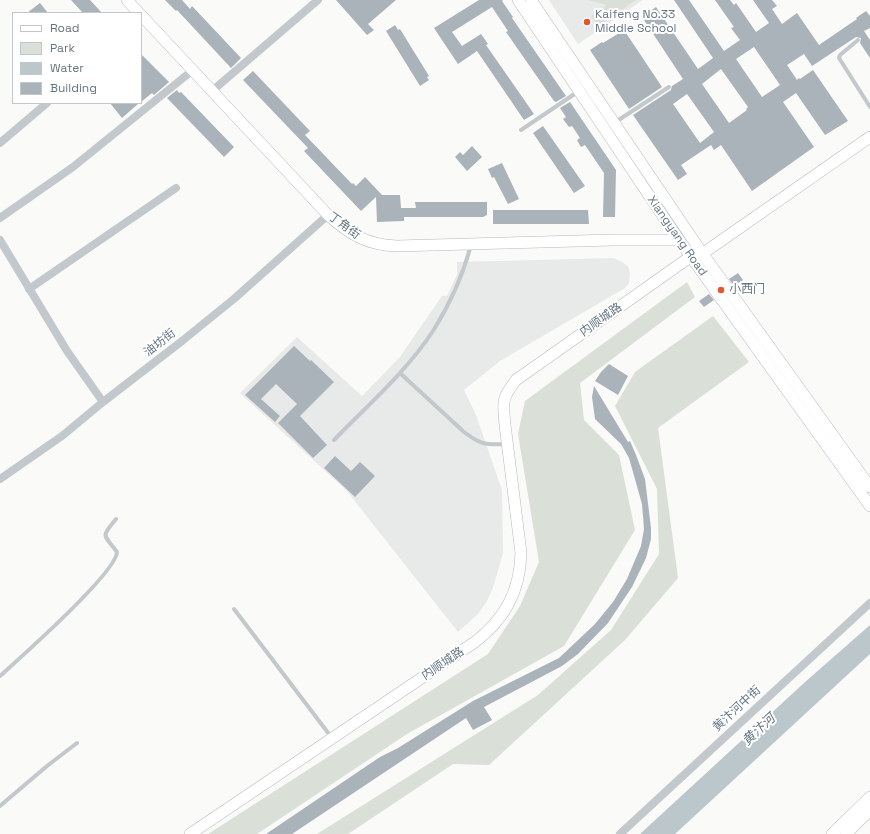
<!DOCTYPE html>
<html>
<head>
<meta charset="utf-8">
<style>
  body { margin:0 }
  #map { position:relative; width:870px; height:834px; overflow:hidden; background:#fafaf8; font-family:"Space Grotesk",sans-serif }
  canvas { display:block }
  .legend { position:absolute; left:12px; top:12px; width:130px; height:92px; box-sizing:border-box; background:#fff; border:1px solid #c1c8cd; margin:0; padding:5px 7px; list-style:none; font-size:12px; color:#657683 }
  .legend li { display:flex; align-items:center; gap:8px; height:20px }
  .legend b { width:20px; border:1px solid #c1c8cd }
</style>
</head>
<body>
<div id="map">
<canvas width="870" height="834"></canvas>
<ul class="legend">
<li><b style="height:5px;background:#fff"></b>Road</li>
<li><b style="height:11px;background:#dadfd7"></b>Park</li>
<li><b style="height:11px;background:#bbc7cb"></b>Water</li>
<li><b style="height:11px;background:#aab3b9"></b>Building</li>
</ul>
</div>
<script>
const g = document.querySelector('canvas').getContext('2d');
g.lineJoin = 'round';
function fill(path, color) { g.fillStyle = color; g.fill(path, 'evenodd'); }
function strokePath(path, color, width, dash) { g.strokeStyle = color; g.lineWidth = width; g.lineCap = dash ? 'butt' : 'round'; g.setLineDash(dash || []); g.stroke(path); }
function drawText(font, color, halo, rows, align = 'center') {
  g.font = font + ' "Space Grotesk","Noto Sans SC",sans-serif'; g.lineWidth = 4; g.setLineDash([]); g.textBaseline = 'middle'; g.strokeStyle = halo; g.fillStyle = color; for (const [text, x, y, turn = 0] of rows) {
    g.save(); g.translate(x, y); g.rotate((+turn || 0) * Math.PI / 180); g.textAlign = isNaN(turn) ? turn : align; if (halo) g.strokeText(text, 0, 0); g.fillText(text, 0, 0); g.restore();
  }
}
const built = new Path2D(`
  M549,0h94l-65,44z
  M614,258l8,4 6,4 2,8 -1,9 -4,5 -125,73 -36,29 12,25 26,75 1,63 -10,35 -7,15 -8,11 -20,18 -112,-142 -106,-97 57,-56 65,59 37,-38 43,-62h5l10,-21v-13z`);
const green = new Path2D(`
  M588,0h48l-38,26 -7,-10 16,-11z
  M687,282l8,15 -115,86 4,37 35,35 16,75 -71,116 -157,88 -150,100h-49l280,-180 32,-48 19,-44 -21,-128 7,-33z
  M713,316l36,46 -91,66 20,150 -53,62 -136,125 -36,-1 -105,70h-31l221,-139 73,-65 48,-76 -2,-65 -42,-83 20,-34z`);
const water = new Path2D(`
  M870,625v29l-195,180h-35l164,-151z`);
const building = new Path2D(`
  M71,0h19l12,13h-19z
  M165,0h17l8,9 2,-3 49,52 -10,10 -54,-58 -1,1z
  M336,0h60l-28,24 6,6 -7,5z
  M479,0h24l-1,1 11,16 -1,1 54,78 -10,6 -2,-1 -48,-69 2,-1 -16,-24 -40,25 10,14 19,-12 7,10 -2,1 48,69 -10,6 -47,-69 -19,13 -24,-36z
  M674,0h15l35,51 16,-11 -9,-12 3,-1 -19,-27h15l4,5 2,-2 20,29 13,-9 -16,-23h19l5,6 -5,3 10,15 15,-11 22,32 38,-26 -1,-1 10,-7 4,5v12l-6,3 6,9v18l-10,-15 1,-5 -5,-1 -44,29 -8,-12 -17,11 10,15 2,-2 1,1 13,-9 35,51 -23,14 -29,-42 -13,9 31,45 -62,44 -31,-46 -7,5 -3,-5 -30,20 6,9 -9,6 -45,-65 38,-25 1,-4 11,-7 -41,-62 14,-10 42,62 15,-11zM754,47l26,38 -18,12 -26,-38zM721,69l27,38 -2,2 1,1 -18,13 -27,-39zM687,94l27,38 -14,11 -27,-39z
  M40,3l8,10h-21z
  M395,25l3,5 2,-1 29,47 -2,1 2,3 -9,6 -34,-55z
  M624,30l38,57 -33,22 -39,-59 12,-8 1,1z
  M141,54l28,28 -15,13 -2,-2 -11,9z
  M253,71l57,60 -5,4 47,49 1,-1 3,3 9,-9 17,18h18l1,13h15l-1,-6h72v13l-4,2h-79v4l-27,1 -1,-25 -15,14 -57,-60 4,-3 -65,-68z
  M177,90l2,3 2,-1 53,55 -10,10 -57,-59z
  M570,102l46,68 -1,47h-12l1,-44 -19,-28 -4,2 -4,-7 3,-2 -8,-12 -3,1 -6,-8 3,-2 -6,-9z
  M110,103h29l-17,15z
  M543,126l42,60 -11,7 -41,-60z
  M472,146l10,11 -15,14 -12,-14 5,-5 3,3z
  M502,163l17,36 -11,5 -14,-27 -2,1 -4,-9z
  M493,210h95l1,14h-96z
  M738,273l5,7 -9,6 -5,-7z
  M709,294l5,6 -10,7 -5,-6z
  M294,346l16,15 1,-1 23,22 -34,34 27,29 -14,13 -35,-35 19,-19 -21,-20 -15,15 19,17 -5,6 -30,-27z
  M609,364l19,12 -10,19 -23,-14 6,-9z
  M594,386l34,56 2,-1 6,14 9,24 6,49v11l-5,19 -14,29 -24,36 -30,31 -16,12 -78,41 8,13 -19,10 -7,-12 -174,116h-26l114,-77 18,-9 75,-47 86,-43 36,-34 18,-22 14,-23 14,-33 3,-17 -2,-25 -13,-46 -8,-14 -26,-25 -3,-22z
  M335,456l16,15 9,-9 15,14 -20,21 -31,-29z`);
const lane = new Path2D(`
  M858,40l-18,15 -1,3 31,49
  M614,123l55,-36
  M521,130l58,-39
  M400,373l64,59c17,13 22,13 43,12
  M334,440c34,-35 72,-68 99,-109 17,-27 30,-56 38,-86
  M234,609l98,129
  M0,676c20,-18 116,-103 117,-124 -13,-18 -17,-14 -1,-33
  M0,806l47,-40 30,-23`);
const street = new Path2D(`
  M212,91l106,-91
  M0,143l47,-40
  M0,218l73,-51 120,-97
  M0,240l67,111 36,51
  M29,289l147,-101
  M0,479l62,-43 41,-34 79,-61 53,-43 93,-83
  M620,834l250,-231`);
const secondary = new Path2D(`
  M127,0l12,13
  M518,0l161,240 191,266
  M531,0l169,250 170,237
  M141,15l187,200c21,19 39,30 69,31l216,-6h66
  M702,254l168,-117
  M190,834l285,-192c30,-23 45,-51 46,-89l-16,-128c-2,-24 -4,-25 11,-45l184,-130
  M832,834l38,-37
  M846,834l24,-24`);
const markers = [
  [587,22,4,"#e4572e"],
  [721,290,4,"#e4572e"]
];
const poiNames = [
  ["Kaifeng No.33",595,15],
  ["Middle School",595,29],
  ["小西门",729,290]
];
const streetNames = [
  ["丁角街",344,226,36],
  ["Xiangyang Road",677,236,55],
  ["内顺城路",601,320,-35],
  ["油坊街",160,343,-38],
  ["内顺城路",443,664,-34],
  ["黄汴河中街",737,709,-43]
];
const waterNames = [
  ["黄汴河",759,730,-43]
];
fill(built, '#e8e9e9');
fill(green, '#dadfd7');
fill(water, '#bbc7cb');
fill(building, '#aab3b9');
strokePath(secondary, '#b3babf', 12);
strokePath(lane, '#c3c8cc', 4);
strokePath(street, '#c3c8cc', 8);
strokePath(secondary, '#fff', 11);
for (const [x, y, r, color] of markers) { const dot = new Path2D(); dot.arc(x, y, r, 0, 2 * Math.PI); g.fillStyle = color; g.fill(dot); strokePath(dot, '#fff', 1.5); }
drawText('12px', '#657683', '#fff', poiNames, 'left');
drawText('12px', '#657683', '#fff', streetNames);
drawText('italic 13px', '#60757c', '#fff', waterNames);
</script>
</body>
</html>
